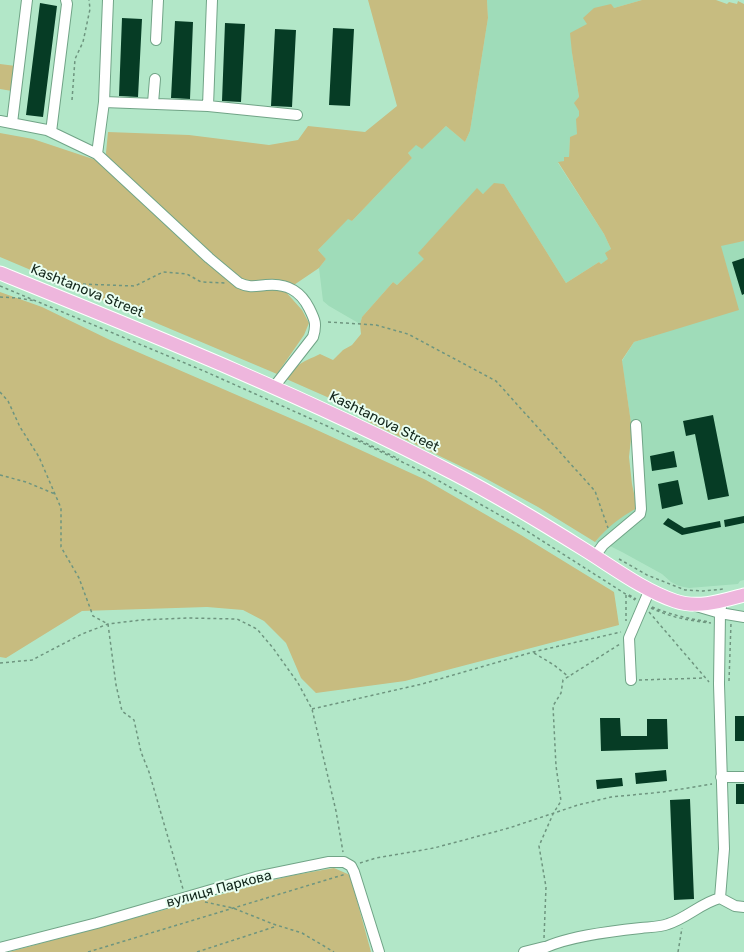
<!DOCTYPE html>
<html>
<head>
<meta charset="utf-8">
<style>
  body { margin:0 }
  canvas { display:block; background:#b2e7c8 }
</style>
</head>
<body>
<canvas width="744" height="952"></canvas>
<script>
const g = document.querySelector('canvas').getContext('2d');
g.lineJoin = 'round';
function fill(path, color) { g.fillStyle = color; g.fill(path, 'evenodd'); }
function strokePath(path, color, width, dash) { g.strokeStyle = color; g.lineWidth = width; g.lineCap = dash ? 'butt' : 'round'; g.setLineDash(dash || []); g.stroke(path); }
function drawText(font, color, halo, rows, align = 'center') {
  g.font = font + ' Rubik,sans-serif'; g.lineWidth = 4; g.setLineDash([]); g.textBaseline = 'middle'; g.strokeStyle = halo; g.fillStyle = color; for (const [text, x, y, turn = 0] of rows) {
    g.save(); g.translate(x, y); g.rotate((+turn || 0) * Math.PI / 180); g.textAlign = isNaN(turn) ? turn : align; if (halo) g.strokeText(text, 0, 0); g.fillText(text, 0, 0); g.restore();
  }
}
const built = new Path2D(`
  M487,0h155l-28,8 -26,16 -16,29 7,44v19l-2,18 -7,4 -1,19 -5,4 -6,2 46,71 7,15 -2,10 -8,5 -2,-2 -33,21 -62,-99 -21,10 -6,-5 -58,64 6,6 -28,26 -4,-3 -31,35 -2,7 -31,-18 -6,-5 -4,-33 7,-9 -8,-9 30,-32 4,3 60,-63 -4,-5 8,-9 6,4 24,-22 19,16 5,-11 18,-113z
  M744,241v339l-4,1 -2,3 -49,4 -10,-2 -8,-4 -9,-8 -40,-22 -12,-6 -3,1 -12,-5 14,-16 15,-11 13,-7 5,-31 2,-4 -4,-43h-8l-10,-69 12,-19 28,-9 59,-88z`);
const green = new Path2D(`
  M368,0h119l1,18 -18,113 -5,11 -19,-16 -24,23 -6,-4 -8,8 4,5 -60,63 -4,-2 -30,31 8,9 -7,9 -34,23 17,19 7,13 -5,12 -27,39 -277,-117v-124l33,6 72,24 3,-31 81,3 80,10 29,-5 10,-14 57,6 32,-26z
  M642,0h74l11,4 2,-2 8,2 1,-3 6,3v237l-23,5 18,64 -105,32 -12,18 10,70 -3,27 3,27 5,24c-18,10 -28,18 -42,34l-57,-35 -57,-31 -112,-54 -17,-14 -68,-30c7,-3 7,-7 12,-11 7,-6 16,-9 24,-13l13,6 10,-10 9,-5 9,-11 -1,-10 2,-7 31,-35 4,3 27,-26 -6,-6 59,-65 6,6 11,-11 10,1 62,99 33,-21 2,2 7,-5 -3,-6 6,-4 -7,-15 -46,-72 6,-1v-4h5l1,-20 7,-3 -1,-15 3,-3v-5l-5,-8 5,-6 -7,-44 -2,-20 17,-9 -4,-6 11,-10 17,-4 3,4z
  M0,64l16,2 -4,25 -12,-2z
  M0,292l42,15 68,33 196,85 120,55 95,55 93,57 5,33 -214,56 -89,12 -15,-15 -15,-35 -22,-22 -21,-11 -36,-3 -125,4 -76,47 -6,-1z
  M334,868l16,7 21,77h-362l280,-76z`);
const building = new Path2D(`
  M40,3l17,3 -14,111 -17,-2z
  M122,18l20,1 -4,78 -19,-1z
  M175,21l18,1 -3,77 -19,-1z
  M225,23l20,1 -4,78 -19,-1z
  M333,28l21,1 -4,77 -21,-1z
  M275,29l21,1 -4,77 -21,-1z
  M744,258v36l-2,1 -10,-33z
  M713,415l16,81 -21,4 -13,-66 -9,2 -3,-15z
  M674,451l3,16 -25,4 -2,-15z
  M678,480l5,24 -21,5 -4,-25z
  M744,516v7l-19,4 -1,-7z
  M668,518l16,10 36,-7 1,6 -39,8 -19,-11z
  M735,716h9v25h-9z
  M600,718h20l1,18h26v-17h20l1,30 -67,2z
  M666,770l1,11 -31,3 -1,-11z
  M622,778l1,8 -26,3 -1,-9z
  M736,784h8v20h-8z
  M690,799l4,100 -20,1 -4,-100z`);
const path = new Path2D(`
  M72,100l3,-41 8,-17 7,-33 -1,-9
  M53,283l82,3 28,-14 24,2 14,8 24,1
  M0,286l204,85 123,55 96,46 96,54 116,74
  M0,297l18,1 18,3
  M328,322l48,3 32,9 88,47 99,110 13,37
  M0,392l8,9 12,26 19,30 22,51v39l18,31 14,38 15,8 8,61 6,26 12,9 7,32 8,20 34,117
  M355,438l44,21
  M0,475l26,7 29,12
  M619,559l28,16 38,15 18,1 21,-2
  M626,595v26
  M629,595l7,4
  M652,607c19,8 38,12 58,15
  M651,608c19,9 39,13 60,15
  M649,612l60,70
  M534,653l20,12 15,12
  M0,663l32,-3 50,-26 26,-10 33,-4 46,-2 50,1 20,10 16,19 25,35 14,26 24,102 7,41
  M639,680l66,-2
  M729,681l2,-58
  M312,709l110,-25 111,-32 88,-20
  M360,863l16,-5 58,-10 75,-20 69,-23 33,-8 52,-5 49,-8
  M205,902l28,6 40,16 29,9 32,19
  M544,938l2,-51 -7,-41 14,-32 8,-13 -5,-35 -3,-60 8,-13 2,-13 57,-36
  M88,952l258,-78
  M197,952l80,-26
  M678,952l4,-24`);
const minor = new Path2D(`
  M156,40l2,-40
  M104,102l104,4 89,9
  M153,103l2,-24
  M208,106l4,-106
  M0,121l47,9 50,24 112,104 30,25c10,5 17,3 27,2 20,-2 34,5 43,23 6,12 8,16 4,29l-39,50
  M12,123l15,-123
  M51,132l16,-128 -1,-4
  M97,154l7,-52 4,-102
  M595,556l8,-11 37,-31 1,-5 -5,-84
  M696,606l24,7 24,4
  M631,680l-2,-42 21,-49
  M721,777h23
  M720,898l4,-49 -5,-165 1,-71 2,-12
  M0,948l97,-25 159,-46 73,-15h15l7,4 3,6 25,80
  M524,952l20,-5
  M537,952c22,-15 76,-21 104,-24 9,-1 19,-1 27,-4 19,-6 33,-21 52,-26l15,8 9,1`);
const major = new Path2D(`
  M0,273c153,62 307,124 453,200 46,24 89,50 132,77 29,18 58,40 90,51 23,8 47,0 69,-6`);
const streetNames = [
  ["Kashtanova Street",87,291,22],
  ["Kashtanova Street",384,422,26],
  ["вулиця Паркова",219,889,-15]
];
fill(built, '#9fdcb9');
fill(green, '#c7bc80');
fill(building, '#063c25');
strokePath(minor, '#71a487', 12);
strokePath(major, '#fff', 15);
strokePath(path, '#6e957f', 1.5, [3, 3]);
strokePath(minor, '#fff', 10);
strokePath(major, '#eeb6dd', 13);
drawText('14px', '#13271c', '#eafff2', streetNames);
</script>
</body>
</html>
